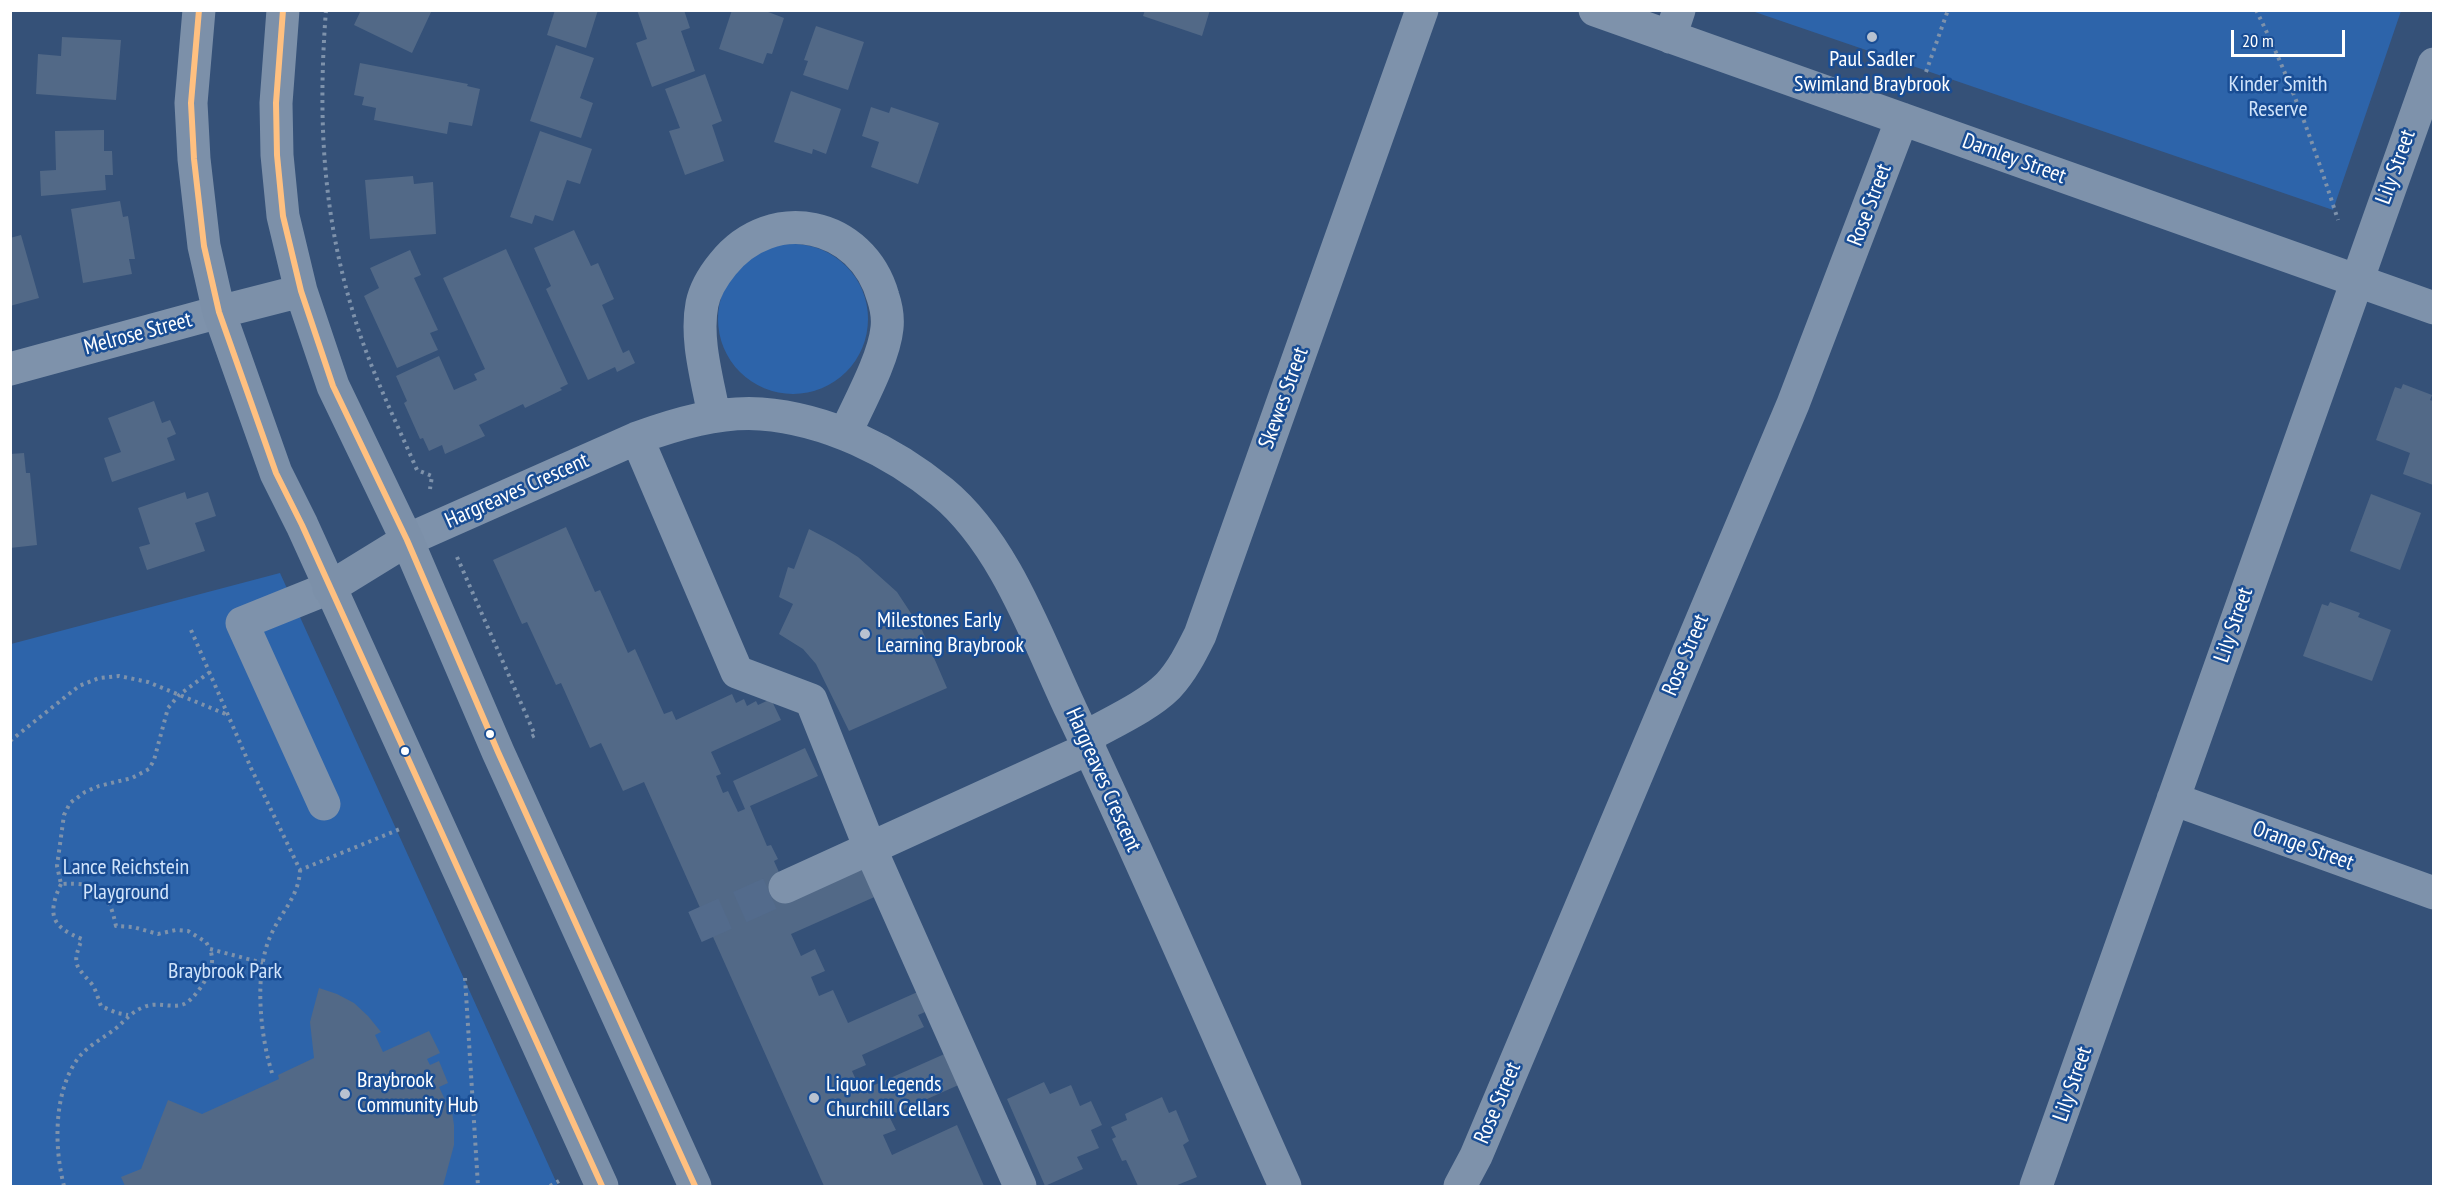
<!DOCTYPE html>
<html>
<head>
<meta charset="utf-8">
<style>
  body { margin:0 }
  #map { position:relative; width:2444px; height:1197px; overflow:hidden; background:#355178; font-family:"PT Sans Narrow",sans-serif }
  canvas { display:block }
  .frame { position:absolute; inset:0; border:12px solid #fff; pointer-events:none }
  .scale { position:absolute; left:2231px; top:30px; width:114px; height:27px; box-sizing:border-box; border:3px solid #fff; border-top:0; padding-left:8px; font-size:18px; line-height:21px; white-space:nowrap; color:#fff; -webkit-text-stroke:4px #194d94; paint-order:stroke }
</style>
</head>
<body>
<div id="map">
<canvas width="2444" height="1197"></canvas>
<div class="frame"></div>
<div class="scale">20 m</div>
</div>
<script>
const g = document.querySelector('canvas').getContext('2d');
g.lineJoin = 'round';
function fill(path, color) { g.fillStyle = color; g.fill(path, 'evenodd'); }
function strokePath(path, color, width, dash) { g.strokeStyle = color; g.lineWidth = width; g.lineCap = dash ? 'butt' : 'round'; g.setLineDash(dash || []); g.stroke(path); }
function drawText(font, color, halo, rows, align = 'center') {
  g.font = font + ' "PT Sans Narrow",sans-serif'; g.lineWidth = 5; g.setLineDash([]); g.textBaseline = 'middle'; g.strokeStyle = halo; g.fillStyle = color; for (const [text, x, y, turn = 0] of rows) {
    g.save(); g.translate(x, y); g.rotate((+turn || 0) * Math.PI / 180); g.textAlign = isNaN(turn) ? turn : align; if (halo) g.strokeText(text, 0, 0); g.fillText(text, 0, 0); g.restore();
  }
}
const green = new Path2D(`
  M1752,11l649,-1v1l-68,199z
  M718 319a75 75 0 1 1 150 0a75 75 0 1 1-150 0Z
  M280,573l278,613h-547v-542z`);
const building = new Path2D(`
  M361,10h71l-20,43 -58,-28z
  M555,10h43l-12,38 -39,-13z
  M637,10h47l6,18 -9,3 14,40 -43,16 -16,-44 11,-4z
  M732,10h31l21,8 -12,36 -5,-1 -4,11 -44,-15z
  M1145,10h65l-8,26 -59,-20z
  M816,26l48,16 -16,48 -45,-15 5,-14 -4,-1z
  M62,37l59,3 -5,60 -80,-6 2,-40 23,2z
  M556,45l38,13 -14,40 13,5 -12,35 -51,-17z
  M360,63l108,21 -1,2 13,3 -8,37 -23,-4 -2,12 -73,-14 2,-12 -14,-3 2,-8 -10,-2z
  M705,74l17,47 -10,4 12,36 -39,14 -16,-44 11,-3 -15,-39z
  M791,91l50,18 -15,45 -13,-5 -1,5 -38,-12z
  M871,107l18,6 2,-6 48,16 -21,61 -47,-17 8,-25 -17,-6z
  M104,130v21h8l1,24h-8l1,15 -65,6 -1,-25 16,-1 -1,-39z
  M540,131l52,18 -12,35 -13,-4 -14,41 -18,-6 -3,9 -22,-7z
  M413,176l1,8 19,-2 3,52 -66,5 -5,-59z
  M120,201l3,16 5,-1 7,43h-6l3,15 -49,9 -12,-74z
  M574,230l17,36 7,-3 16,36 -12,6 21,48 6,-3 6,13 -18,9 -2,-5 -27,13 -42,-91 5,-3 -17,-38z
  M21,235l18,63 -29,8v-68z
  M506,249l62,135 -8,4 2,2 -37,18 -2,-4 -44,21 6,11 -40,18 -3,-9 -13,6 -6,-13 -3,1 -16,-36 3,-2 -11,-25 43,-20 15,34 23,-10 -3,-6 11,-5 -42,-91z
  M410,250l11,25 -7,3 24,52 -8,3 8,17 -41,18 -33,-72 15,-8 -9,-20z
  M2403,384l29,11 -2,5 3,1v84l-30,-11 7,-21 -34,-13 19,-53 6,2z
  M154,401l8,22 8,-3 6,14 -9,4 8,22 -63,22 -8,-24 17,-6 -13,-34z
  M24,453l2,20h4l7,72 -27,3v-94z
  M185,492l2,7 21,-7 8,24 -21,7 10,28 -58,19 -8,-23 11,-3 -12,-36z
  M2371,494l50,19 -21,57 -50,-19z
  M566,527l29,65 5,-2 28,63 7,-4 29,65 8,-3 4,9 56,-26 4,9 8,-4 3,7 9,-5 2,4 13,-6 10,21 -70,32 10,22 -5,2 7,17 5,-2 10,21 7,-3 -12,-28 72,-33 13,28 -68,30 17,40 4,-1 7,14 -4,2 16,36 75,-34 14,32 -88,39 10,22 14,-7 10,22 -14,6 8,19 14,-6 15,33 74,-33 8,20 -12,5 6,12 -62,28 4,10 -14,6 9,20 88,-39 14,31 -74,33 7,14 -13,5 9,20 65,-30 27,61h-160l-180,-404 -21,9 -22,-48 -11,5 -29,-65 -5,2 -29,-63 -5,2 -29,-64z
  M809,529l25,13 24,15 39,35 25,38 25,58 -98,43 -33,-67 -13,-15 -24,-15 14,-30 -14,-7 9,-30 6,2z
  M2330,602l30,11 -2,4 33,13 -19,51 -69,-25 19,-52 6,2z
  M319,988l18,6 17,9 14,13 13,16 -6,3 8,17 46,-21 11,22 -13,6 3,6 9,-4 9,22 -9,4 9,19 3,-1 3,20v20l-11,41h-318l-4,-9 20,-8 27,-69 34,14 77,-35 -1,-4 36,-17 -4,-36z
  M1044,1082l6,12 21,-9 9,21 11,-5 11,24 -11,5 8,18 -22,9 6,12 -38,17 -38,-87z
  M1162,1097l7,16 7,-3 13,31 -6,4 14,32 -22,9h-37l-12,-26 -4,1 -10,-22 4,-2 -5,-10 16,-7 -2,-6z`);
const minorTunnel = new Path2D(`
  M695,927l90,-40`);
const path = new Path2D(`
  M326,10c-8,104 -4,199 26,299 16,56 42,108 65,161l15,6 -2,13
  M2256,10c35,70 58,136 82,210
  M1926,72l22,-62
  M457,557l78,178 -4,2
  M191,630l60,138 49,102 100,-41
  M210,672l-31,23 -11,13 -14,52 -5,9 -17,9 -33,8 -14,6 -15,11 -6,12 -7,51 4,18c37,-2 47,5 55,42l17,1 25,7 18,-4 12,1 18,11 4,7 53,14
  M10,741l69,-55 20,-8 20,-2 29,6 80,33
  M61,884c-14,30 -10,43 21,55 -10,25 -7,26 9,44 5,6 7,16 10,23l16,7 11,2
  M465,978l13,208
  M272,1073c-12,-38 -18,-99 -2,-136 10,-24 29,-40 30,-67
  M10,1186h1
  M64,1186c-10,-38 -11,-95 15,-129 9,-11 21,-17 32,-25 12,-8 19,-20 33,-25 14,-6 28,2 40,-3 11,-5 24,-26 27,-37 2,-6 1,-12 -1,-18
  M550,1186l9,-5`);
const minor = new Path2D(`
  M1595,10l839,298
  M1670,37l9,-27
  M10,369l209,-57
  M714,416c-6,-35 -19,-76 -12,-112 3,-15 12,-29 21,-40 49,-61 139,-42 160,33 3,9 5,22 4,31 -3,31 -29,77 -42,106
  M637,438l100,234 74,28 59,148 150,338
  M407,540l230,-102c39,-14 82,-27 124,-24 66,5 131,37 181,78 63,52 95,146 129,218 75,157 143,318 214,476
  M1084,738c26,-15 63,-31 84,-52 14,-15 23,-33 32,-51l222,-625
  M2173,799l261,94
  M324,804l-82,-181 87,-35
  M785,887l305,-139
  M1460,1186l16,-30 317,-752 109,-285
  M2036,1186l398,-1122`);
const major = new Path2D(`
  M199,10l-8,93 3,56 10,87 15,66 57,161 26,52 300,661
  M283,10l-7,93 1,52 6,61 18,75 32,95 74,154 91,212 197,434
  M219,312l82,-21
  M329,588l78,-48`);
const bus1 = new Path2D(`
  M199,10l-8,93 3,56 10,87 15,66 57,161 26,52 300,661
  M283,10l-7,93 1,52 6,61 18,75 32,95 74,154 91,212 197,434`);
const markers = [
  [1872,37,6,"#b8c2d0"],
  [865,634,6,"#b8c2d0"],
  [490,734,5,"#fff"],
  [405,751,5,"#fff"],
  [345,1094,6,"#b8c2d0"],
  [814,1098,6,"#b8c2d0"]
];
const poiNames = [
  ["Paul Sadler",1872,60,"center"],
  ["Swimland Braybrook",1872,85,"center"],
  ["Milestones Early",877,621],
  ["Learning Braybrook",877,646],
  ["Braybrook",357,1081],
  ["Community Hub",357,1106],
  ["Liquor Legends",826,1085],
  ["Churchill Cellars",826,1110]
];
const parkNames = [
  ["Kinder Smith",2278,85],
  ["Reserve",2278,110],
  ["Lance Reichstein",126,868],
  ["Playground",126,893],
  ["Braybrook Park",225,972]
];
const streetNames = [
  ["Darnley Street",2014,159,20],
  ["Lily Street",2396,167,-70],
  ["Rose Street",1870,205,-69],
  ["Melrose Street",138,334,-15],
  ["Skewes Street",1284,398,-70],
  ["Hargreaves Crescent",517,491,-24],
  ["Lily Street",2234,625,-71],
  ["Rose Street",1686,655,-67],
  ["Hargreaves Crescent",1103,780,66],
  ["Orange Street",2303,846,20],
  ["Lily Street",2073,1084,-71],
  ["Rose Street",1498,1103,-67]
];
fill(green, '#2d64aa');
fill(building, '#526987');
strokePath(minorTunnel, '#536b8c', 33, [33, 16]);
strokePath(path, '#7e92ab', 4, [3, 4.5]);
strokePath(minor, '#7e92ab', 33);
strokePath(major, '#7c90a9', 33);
strokePath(bus1, '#ffc080', 6);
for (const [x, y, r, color] of markers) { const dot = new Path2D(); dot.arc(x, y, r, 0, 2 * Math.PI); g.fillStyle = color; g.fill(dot); strokePath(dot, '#194d94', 2); }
drawText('22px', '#fff', '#194d94', poiNames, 'left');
drawText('22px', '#d1e4fb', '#194d94', parkNames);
drawText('22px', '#fff', '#194d94', streetNames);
</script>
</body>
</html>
